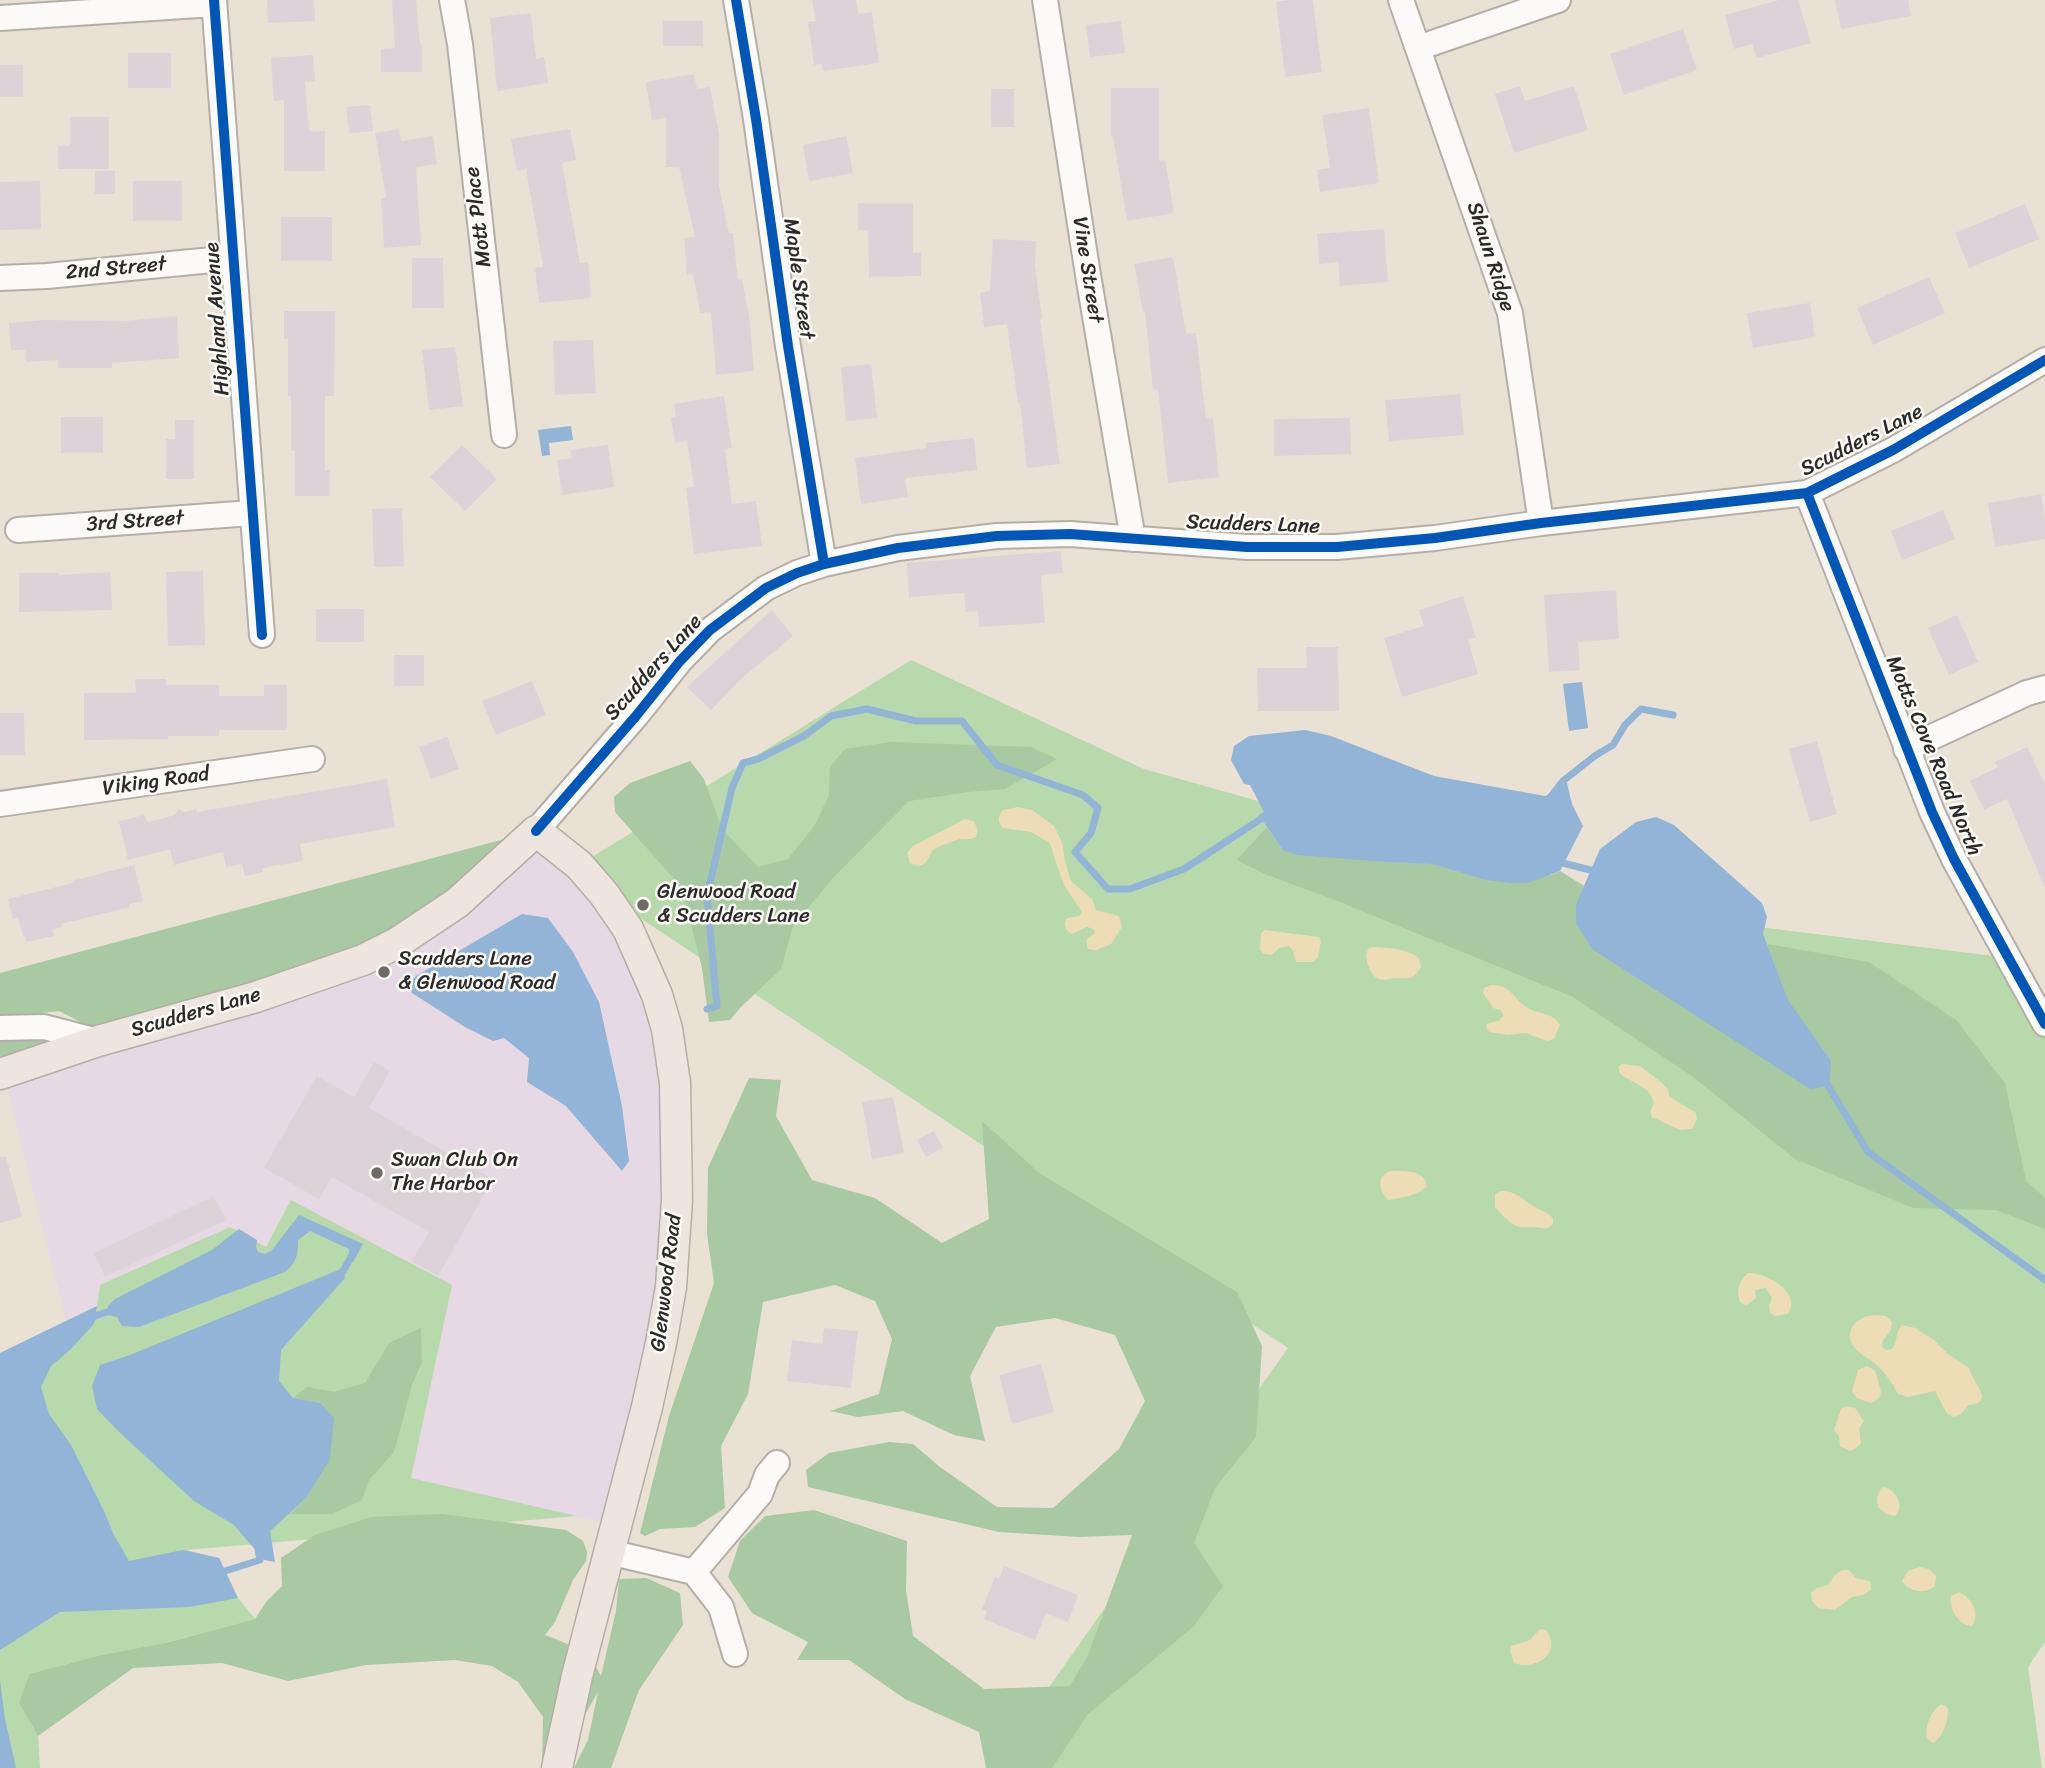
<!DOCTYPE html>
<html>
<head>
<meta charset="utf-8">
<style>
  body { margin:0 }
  canvas { display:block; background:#e9e1d3 }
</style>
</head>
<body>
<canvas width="2045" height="1768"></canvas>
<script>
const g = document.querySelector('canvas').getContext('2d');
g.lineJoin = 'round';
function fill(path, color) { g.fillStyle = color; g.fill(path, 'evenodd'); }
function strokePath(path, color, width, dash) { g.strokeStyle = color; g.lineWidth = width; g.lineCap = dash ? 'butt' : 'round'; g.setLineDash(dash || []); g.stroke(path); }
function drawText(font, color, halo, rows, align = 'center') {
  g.font = font + ' Sriracha,sans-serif'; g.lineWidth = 5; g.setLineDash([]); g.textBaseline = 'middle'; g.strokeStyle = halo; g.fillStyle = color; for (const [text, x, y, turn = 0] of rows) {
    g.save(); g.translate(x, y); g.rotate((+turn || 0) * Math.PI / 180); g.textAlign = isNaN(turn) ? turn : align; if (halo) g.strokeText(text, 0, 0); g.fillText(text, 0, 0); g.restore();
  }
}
const built = new Path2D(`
  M536,831l43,34 78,130 20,205 -61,326 -205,-48 41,-193 -161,-85 -25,47 -169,59 -31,15 -63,-248z`);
const green = new Path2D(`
  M911,660l233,109 525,147 333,41 43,78v607l-17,25 14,101h-1050l296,-420 -684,-454 -25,-29z
  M291,1200l161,85 -41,193 166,38 -391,34 33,8 19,40 17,21 -95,25 -59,11 -72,19 -10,29 19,33 2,32h-40v-415l97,-47 3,-21 130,-58 36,20z`);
const forest = new Path2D(`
  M891,742l140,5 26,12 -52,30 -37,3 -59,9 -77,78 -39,47 -12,43 -40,38 -11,13 -21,2 -7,-54 -20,-80 -67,-76 -1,-15 16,-14 60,-22 14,18 18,50 36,38 30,-8 27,-34 14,-30 1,-28 15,-18z
  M1267,827l16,23 103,12 46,2 54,16 65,-5 9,-4 24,15 -8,18 255,157 -43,-60 -21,-57 102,18 87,58 49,63 21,98 19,17v31l-49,-19 -83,-2 -118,-49 -103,-83 -119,-79 -238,-97 -68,-25 -30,-15z
  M512,837l-115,106 -397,131v-34l106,-5 -47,-24 -35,4 -24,4v-46z
  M749,1078l32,2 -5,36 36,64 63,18 67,45 47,-24 -7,-98 57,52 198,119 25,54 -6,91 -41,51 -21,55 29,43 -30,41 -105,87 -36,54h-66l-7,-36 -74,-33 -56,-39h-52l11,-18 -56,-29 -24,-36 12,-36 25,-25 49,-6 93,31 -1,49 7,46 71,53 86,-3 18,-31 44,-120 -53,2 -80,-5 -191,-45 -2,-17 23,-17 60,-11 24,2 27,23 57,40 56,1 66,-59 26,-48 -30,-66 -60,-17 -59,9 -26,49 15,65 -31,-6 -51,-24 -45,6 -28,-6 49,-17 13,-55 -17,-38 -40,-16 -72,17 -15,92 -27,52 4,62 -30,19 -35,2 -15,7 -5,-3 29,-117 45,-133 -7,-49 1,-66z
  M421,1328l1,34 -10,23 -18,67 -25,28 -7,20 -30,14h-42l16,-16 14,-95 -27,-5 14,-11 27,5 31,-9 24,-40z
  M442,1514l124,16 17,11 4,11 -1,9 -13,19 -18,42 -10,13c24,9 45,17 56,41l15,-65 3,-32 27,-1 34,15 3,32 -44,65 -28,78h-37l14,-28 10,-48 -15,26 -5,6 -22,44h-14l1,-51 -25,-35 -26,-16 -37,-6 -89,5 -78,16 -66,-18 -89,5 -95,68 -19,-33 10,-29 72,-19 64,-12 90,-24 11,-17 16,-16 -1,-28 34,-23 56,-18z`);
const sand = new Path2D(`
  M1018,807l14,3 22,16 8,16 3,19 6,20 21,18 4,11 23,6 3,11 -11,17 -15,6 -8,-1 -2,-9 9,-7 -2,-4 -6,-2 -15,7c-7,-3 -9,-11 -5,-16l13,-2 2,-4 -18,-27 -9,-25 -5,-17 -19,-11 -28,-4c-6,-6 -5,-12 0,-18z
  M965,819l9,2 4,10 -2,6c-6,3 -9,2 -16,2 -4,1 -22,8 -26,10 -7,7 -6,23 -24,14l-3,-10 6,-7z
  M1265,930l54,7 2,4 -3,16 -5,5h-17l-3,-11 -4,-5 -10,2 -7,7 -8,-1 -4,-4 1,-17z
  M1375,947c15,1 33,2 44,11l2,9c-9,14 -10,11 -24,11 -4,0 -8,1 -12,2 -14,0 -18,-15 -19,-26l3,-6z
  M1491,985c23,1 20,12 35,22 12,8 26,4 34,18l-6,14 -7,2 -21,-8 -18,2 -19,-3 -3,-6 1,-2 13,-4 3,-5 -2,-5 -8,-2 -10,-15 1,-5z
  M1622,1064l18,2 22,17 6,6 1,7 27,17 1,6 -5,10 -12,1 -28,-13 -2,-6 4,-7c-3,-18 -22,-21 -34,-30l-2,-7z
  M1390,1171c15,0 34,-2 37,15 -6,8 -28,13 -39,14 -9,-10 -12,-23 2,-29z
  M1501,1191c14,-1 21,8 32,15 7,4 14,6 20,12v6c-7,7 -11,3 -21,3 -19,2 -24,-6 -37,-20v-13z
  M1748,1273c18,-1 55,20 40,41l-13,2 -5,-3 -1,-7 3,-8 -6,-10 -11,2 1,8 -9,7 -6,-2c-6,-10 -2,-23 7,-30z
  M1875,1315l11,1 6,6 -1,8 -9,12 1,6 3,2 6,-1c6,-8 3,-17 10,-24l13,3 19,12 14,14 21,14c4,16 28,35 -1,37l-6,8 -8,4 -7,-3 -12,-23 -27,6 -10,-3c-5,-10 -12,-20 -20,-28 -5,-5 -12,-8 -18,-13 -20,-15 -8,-37 15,-38z
  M1867,1366c10,4 10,9 12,18 3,10 3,14 -8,19l-14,-5 -5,-6 6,-22z
  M1846,1406l9,2 9,13 -5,8 2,14 -5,5 -6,3 -10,-5 -1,-10 -5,-6 7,-21z
  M1885,1487c12,5 20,19 10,29l-9,-2 -8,-7 -1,-9 4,-10z
  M1920,1567l9,2 7,7 -1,10c-10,9 -26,6 -33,-5l6,-10z
  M1842,1570h7l7,8 14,3 1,9 -8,5 -11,2 -17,13 -17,-2 -6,-7 -1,-8 6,-5 11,-3 7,-10z
  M1959,1592c13,6 22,22 13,34 -12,1 -24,-18 -21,-30z
  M1540,1629l6,1c17,23 -10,41 -32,33l-4,-12 1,-5 19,-6z
  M1941,1704l7,4c1,11 -5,30 -15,35l-6,-4c-3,-12 4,-28 14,-35z`);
const water = new Path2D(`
  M571,426l2,14 -24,3 1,12 -8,1 -4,-26z
  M1582,682l6,46 -19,3 -6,-47z
  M1305,730l26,6 103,40 111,20 9,-3 9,-12 4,2 5,21 11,22 -23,45 -32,12h-17l-25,-3 -54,-16 -46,-2 -89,-7 -14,-5 -24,-35 5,-3 -14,-27 -6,-1 -13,-24 3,-14 15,-10z
  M1656,817l18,8 88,78 5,14 -4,17 25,66 43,61 -2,25 -19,3 -218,-140 -16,-26v-19l24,-55 36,-27z
  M522,914l26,4 25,34 26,50 23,104 7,55 -7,10 -56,-65 -39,-24 2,-24 -25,-20 -11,3 -28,-14 -53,-34 -3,-8 7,-9z
  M299,1215l64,29 -10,18 -3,-1 -1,-12 -39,-18 -12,9c0,15 -1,22 -13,32l-146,55 -17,-1 -5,-9 -10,-2 1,-9 7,-7 97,-49 27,-21 18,11 -1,7 2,5 7,2 7,-4z
  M341,1269l4,9 -64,72 -2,31 14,17 27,5 14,15 -4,41 -24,39 -36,33 5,31 -11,-2 -30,-35 -40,-24 -77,-71 -20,-21 -5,-23 8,-21 30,-10z
  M97,1306l-3,18 -24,26 -19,16 -10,21 8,27 22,31 33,66 10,24 15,26 54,-11 36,8 19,40 -49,9 -129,5 -60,38v-297z
  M0,1680l5,39 11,49h-16z`);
const stream = new Path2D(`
  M1549,799l14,-18 33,-26 17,-10 12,-20 16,-16 32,6
  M1555,861l43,11
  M707,1009l10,-3 -10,-110 25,-108 11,-25 15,-4 46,-23 27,-20 36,-7 49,12h46l35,44 86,30 15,13 -7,25 -16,19 33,37h22l54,-20 83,-54
  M1824,1079l44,73 177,128
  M336,1279l5,-4 11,-20
  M89,1321l6,-5 21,-7
  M225,1571l35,-11 -2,-11`);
const building = new Path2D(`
  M267,0h47l1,21 -47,2z
  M392,0h24l4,45h2v27h-41v-23l14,-1z
  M812,0h44l2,14 14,-2 7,51 -56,8 -1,-7 -8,1 -6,-43 8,-1z
  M1289,0h24l9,72 -37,5 -9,-75z
  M1779,0h19l13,43 -54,15 -5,-14 -18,5 -9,-34z
  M1835,0h73l3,16 -70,13z
  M531,13l5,46 8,-2 4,26 -51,8 -7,-73z
  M663,21h40v25h-40z
  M1121,21l4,32 -35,4 -4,-32z
  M1683,29l14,41 -73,25 -14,-41z
  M128,53h43v35h-43z
  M313,55l2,26 -10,1 4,49h16v40h-41v-71l-10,1 -3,-43z
  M0,65h23v32h-23z
  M694,74l3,15 13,-2 9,47v52l10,47h4l5,47 4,-1 7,36 5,56 -38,4 -5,-63 -11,1 -7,-39 -6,1 -3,-37 11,-1 -16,-70h-13v-49l-14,2 -6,-38z
  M1520,86l5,15 49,-15 14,44 -74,23 -19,-59z
  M1111,88h48v73l6,-1 9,53 -47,8 -14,-84h-2z
  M991,89h23v38h-23z
  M370,105l3,26 -24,2 -3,-26z
  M1369,108l10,75 -59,9 -3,-22 13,-2 -8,-53z
  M70,117h39v52h-51v-23h12z
  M399,129l2,12 32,-5 4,28 -21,3 5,78 -37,3 -3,-49 5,-1 -11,-65z
  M570,129l6,31 -14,3 18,100 8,-1 3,36 -52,5 -4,-35 8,-1 -17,-98 -9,2 -6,-32z
  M846,136l7,37 -44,8 -6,-36z
  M95,171h20v23h-20z
  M40,181l1,48 -41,1v-48z
  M133,181h49v40h-49z
  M858,203h55v50h8v23l-52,1 -1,-47h-10z
  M2025,204l14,35 -70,29 -14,-35z
  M281,217h51v44h-51z
  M1384,229l4,53 -48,4 -2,-24 -19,2 -2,-30z
  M993,239l43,2 -1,25 7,53h-2l20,145 -33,4 -7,-65h-2l-11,-79 -23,3 -4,-34 10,-2z
  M1173,257l13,77 10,-1 10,86 7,-1 6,59 -51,6 -10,-94 -5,1 -8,-79 -2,1 -9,-48z
  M412,258h31l1,50h-32z
  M1929,277l16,36 -72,32 -16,-37z
  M1810,303l5,34 -62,11 -6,-35z
  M284,311h51l-1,85h-9v74h5v26h-35v-45h-4v-55h-3v-57h-4z
  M177,316l2,42 -67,5v5h-54v-8l-32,2 -1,-12h-14l-2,-27 35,-3 81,1z
  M593,340l3,53 -41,2 -2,-54z
  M455,347l8,59 -34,4 -7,-60z
  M871,364l6,54 -31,3 -5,-54z
  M1460,394l4,41 -75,6 -4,-41z
  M724,396l8,52 -7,1 7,55 24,-3 6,45 -68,8 -8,-66 8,-1 -7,-46 -12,2 -4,-25 5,-1 -2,-13z
  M61,417h42v36h-42z
  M1350,418l1,36 -77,2v-37z
  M175,420h19v59h-28v-40h9z
  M974,438l3,32 -72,8 3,19 -47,7 -6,-46 71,-10v-5z
  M462,445l35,34 -32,32 -35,-34z
  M608,445l6,42 -52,8 -5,-35 15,-2 -2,-8z
  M2041,494l4,26v19l-50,8 -7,-44z
  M402,508l2,58 -30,1 -2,-58z
  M1943,510l12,29 -53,21 -11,-29z
  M1061,551l2,22 -22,2 4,48 -66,4 -1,-16 -12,1 -2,-19 -55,4 -2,-34z
  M203,571l2,74 -37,1 -2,-74z
  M110,572l2,38 -93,2v-39h40v2z
  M1616,590l3,49 -41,3 2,28 -31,2 -5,-77z
  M1463,596l13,42 -8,2 10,34 -76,23 -18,-59 40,-12 -5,-16z
  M316,609h48v33h-48z
  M772,610l21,26 -50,41 -32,33 -24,-23z
  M1957,615l21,47 -29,13 -21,-47z
  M1306,647h32l1,64h-81l-1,-43h50z
  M394,655h30v31h-30z
  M135,679h31v6h53v11h45v-11h23v45h-68v6h-51v3l-84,1v-47h52z
  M532,681l14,34 -50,20 -14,-34z
  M0,713h24l1,42h-25z
  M447,737l12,32 -28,10 -12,-32z
  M1817,741l20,73 -27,8 -21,-73z
  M2027,747l18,37v104l-38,-89 -23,11 -14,-29 28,-14 -3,-5z
  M387,779l8,48 -95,17 3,17 -41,7 1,4 -18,4 -3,-12 -16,3 -3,-15 -49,13 -4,-16 -42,11 -9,-39 25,-6 4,7 27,-7 3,-6 7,3 11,-3 1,3z
  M134,865l9,36 -14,3 1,3 -69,17 1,3 -10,2 2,7 -28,6 -1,-6 -2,1 -5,-20 -5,2 -5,-20 65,-16 -1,-2z
  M374,1062l16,9 -21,37 124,71 -55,97 -26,-15 17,-29 -97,-55 -13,22 -55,-31 53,-92 37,21z
  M893,1097l11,56 -32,6 -10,-57z
  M934,1131l9,17 -17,9 -9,-17z
  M0,1157h6l16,60 -22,6z
  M214,1196l12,24 -121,57 -11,-24z
  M824,1328l34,3 -7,57 -64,-7 5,-41 30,4z
  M1041,1364l13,48 -42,12 -13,-49z
  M1004,1566l74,29 -10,27 -22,-9 -11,27 -51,-21 3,-8 -5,-2 13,-32 4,2z`);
const minor = new Path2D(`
  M214,0l48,635
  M452,0l8,44 44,391
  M736,0l20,119 32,227 36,218
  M1045,0l43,275 45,264
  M1401,0l109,313 31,210
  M0,18l214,-14
  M1418,48l140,-48
  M0,278l47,-2 186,-18
  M1807,493l125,319 22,47 91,165
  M18,530l234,-17
  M1906,749l121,-56 18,-5
  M0,804l312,-45
  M536,831l100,-115 44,-55 30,-31 56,-42 31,-15 27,-9 74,-16 99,-12 73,-2 177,13h90l98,-9 106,-15 266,-30 86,-43 152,-90
  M0,1028l44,-1 54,14
  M609,1552l85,20 27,35 14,47
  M694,1572l66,-78 7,-19 10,-12`);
const major = new Path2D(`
  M0,1074l98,-33 158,-44 107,-37 34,-17 60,-40 79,-72 43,34 25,29 24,35 29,66 10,34 8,54 2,117 -6,87 -10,56 -14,64 -70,269 -20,92`);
const cycleway = new Path2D(`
  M214,0l48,635
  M736,0l20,119 32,227 36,218
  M1807,493l125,319 22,47 91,165
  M536,831l100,-115 44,-55 30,-31 56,-42 31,-15 27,-9 74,-16 99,-12 73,-2 177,13h90l98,-9 106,-15 266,-30 86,-43 152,-90`);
const markers = [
  [643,905,7,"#6e6b66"],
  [384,972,7,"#6e6b66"],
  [377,1173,7,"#6e6b66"]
];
const streetNames = [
  ["Mott Place",479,217,-97],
  ["Shaun Ridge",1490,257,72],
  ["2nd Street",116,269,-5],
  ["Vine Street",1087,270,81],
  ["Maple Street",798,279,82],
  ["Highland Avenue",218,319,-94],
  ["Scudders Lane",1862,441,-27],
  ["3rd Street",135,522,-4],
  ["Scudders Lane",1253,525,2],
  ["Scudders Lane",654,668,-48],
  ["Motts Cove Road North",1933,756,67],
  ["Viking Road",156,782,-8],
  ["Scudders Lane",196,1013,-16],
  ["Glenwood Road",667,1283,-83]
];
const poiNames = [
  ["Glenwood Road",657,893],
  ["& Scudders Lane",657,917],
  ["Scudders Lane",398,960],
  ["& Glenwood Road",398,984],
  ["Swan Club On",391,1161],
  ["The Harbor",391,1185]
];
fill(built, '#e6d9e4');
fill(green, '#b7d9ac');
fill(forest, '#a8c9a1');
fill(sand, '#ecddb6');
fill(water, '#92b4d6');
strokePath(stream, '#92b4d6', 7);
fill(building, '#dcd3d9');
strokePath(minor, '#b4afa6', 28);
strokePath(major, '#b4afa6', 33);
strokePath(minor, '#fcfaf8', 24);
strokePath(major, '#eee5de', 30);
strokePath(cycleway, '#0057b8', 10);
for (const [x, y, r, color] of markers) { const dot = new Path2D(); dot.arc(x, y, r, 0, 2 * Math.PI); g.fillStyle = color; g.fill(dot); strokePath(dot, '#fdfcf7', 2.5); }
drawText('21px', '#2b2b2b', '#fdfcf7', streetNames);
drawText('21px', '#2b2b2b', '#fdfcf7', poiNames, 'left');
</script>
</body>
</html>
